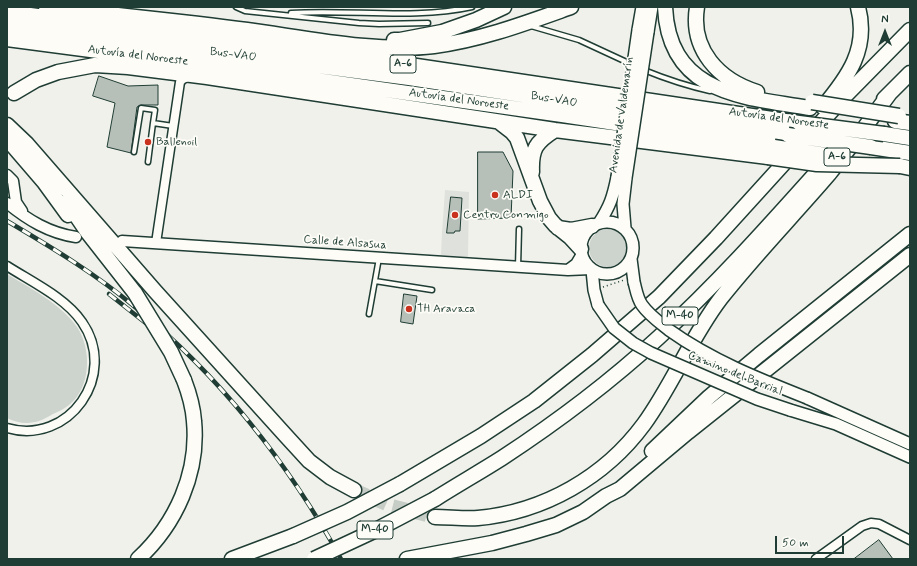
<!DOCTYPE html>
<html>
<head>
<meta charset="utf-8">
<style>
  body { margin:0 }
  #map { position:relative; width:917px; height:566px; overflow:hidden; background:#f0f1eb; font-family:Mynerve,sans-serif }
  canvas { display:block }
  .frame { position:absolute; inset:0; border:8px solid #1f3d34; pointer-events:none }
  .north { position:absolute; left:865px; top:12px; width:40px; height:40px; -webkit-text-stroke:3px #fdfcf7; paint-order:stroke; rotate:0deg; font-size:11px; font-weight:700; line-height:16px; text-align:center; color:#1f3d34 }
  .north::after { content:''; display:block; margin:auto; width:14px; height:18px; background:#1f3d34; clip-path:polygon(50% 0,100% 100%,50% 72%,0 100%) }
  .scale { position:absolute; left:775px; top:536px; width:69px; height:18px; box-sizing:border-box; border:2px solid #1f3d34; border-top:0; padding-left:5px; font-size:12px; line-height:14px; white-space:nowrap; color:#1f3d34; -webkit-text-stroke:3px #fdfcf7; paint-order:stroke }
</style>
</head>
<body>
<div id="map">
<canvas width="917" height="566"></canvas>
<div class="frame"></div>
<div class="north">N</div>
<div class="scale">50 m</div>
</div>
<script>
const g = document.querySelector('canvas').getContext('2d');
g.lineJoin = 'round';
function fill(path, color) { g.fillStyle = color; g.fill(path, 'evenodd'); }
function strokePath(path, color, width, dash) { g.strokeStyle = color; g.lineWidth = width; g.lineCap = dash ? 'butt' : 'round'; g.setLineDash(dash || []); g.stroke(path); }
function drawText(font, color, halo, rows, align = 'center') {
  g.font = font + ' Mynerve,sans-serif'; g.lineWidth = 3.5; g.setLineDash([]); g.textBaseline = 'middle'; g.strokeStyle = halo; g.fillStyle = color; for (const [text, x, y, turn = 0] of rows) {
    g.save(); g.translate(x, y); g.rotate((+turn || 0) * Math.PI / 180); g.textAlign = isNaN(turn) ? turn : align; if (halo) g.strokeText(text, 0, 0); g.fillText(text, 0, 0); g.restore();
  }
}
const built = new Path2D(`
  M445,190l24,2 -1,65 -27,-2 1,-23z`);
const green = new Path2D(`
  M589 248a19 19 0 1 1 38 0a19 19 0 1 1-38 0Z
  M7,274c23,14 55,31 70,53 15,22 14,61 -8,78 -5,4 -11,7 -16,9 -16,10 -29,12 -46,4z`);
const building = new Path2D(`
  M99,76l29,10 30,-1v20h-17l-4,2 -6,46 -24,-6 8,-44 -22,-7z
  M478,152h25l10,19 -2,47 -33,1z
  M451,197l11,1 -2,33h-5l-1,2h-7z
  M404,294l13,2 -4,28 -12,-2z
  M879,540l14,19h-39z`);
const motorwayTunnel = new Path2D(`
  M354,490l37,16 44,11`);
const path = new Path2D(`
  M603,287l21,-7`);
const service = new Path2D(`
  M236,7l9,4 114,12 20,1 49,-1
  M291,13c61,-4 122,7 181,-6
  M531,26l48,14 54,25
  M644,70c22,9 43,16 66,21
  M134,152l7,-44 14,2 -2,13 20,3
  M148,162l5,-39
  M518,267l1,-38
  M375,281l57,9
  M369,314l10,-56`);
const minor = new Path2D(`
  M156,243l24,-161 3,-3 7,-3
  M7,266c25,16 59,32 75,56 37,53 -13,124 -75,106
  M816,559l46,-33 9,-3 8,1 31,16`);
const tertiary = new Path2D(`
  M7,175l6,6 3,21 6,9
  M7,203c21,17 42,30 69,34
  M122,241l446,29 23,-1
  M568,270l8,-6 6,-10`);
const secondary = new Path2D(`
  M638,30l4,-23
  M648,32l4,-25
  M581 248a26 26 0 1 1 52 0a26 26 0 1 1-52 0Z
  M599,223c11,-17 14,-26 18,-46
  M625,228l-2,-24 3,-26
  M631,259l3,23
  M592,270l2,20 4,15
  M807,398l103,46
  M790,410l46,14 74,33`);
const motorway = new Path2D(`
  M46,7c67,8 134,14 201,23 59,8 129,23 187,16 47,-6 92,-23 137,-39
  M665,7c4,87 77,90 145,101
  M697,7c-7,43 22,73 60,85
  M7,12l376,49 416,62
  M7,25l402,53 379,57
  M7,39l281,37 274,39 212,32
  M394,40h6l42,-8 34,-12 28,-13
  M14,93l22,-13 22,-8 37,-7 33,2 79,10 348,53 213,27
  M884,99l26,-26
  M823,107c25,-30 46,-58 35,-100
  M895,121l15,2
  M499,122l13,10 5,6 23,63 9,17 6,7 15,12 11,12
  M7,125l20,19 128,147 132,146 22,24 21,16 24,13
  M884,134l26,4
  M7,139l37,43 24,33
  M871,147l39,6
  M900,166l10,2
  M532,172c-1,-23 4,-30 23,-42
  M67,202l21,31 47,60
  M558,228l13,2 21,-4
  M652,451l57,-54 50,-42 151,-121
  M400,484l81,-48 53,-35 58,-46 67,-58 57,-59 129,-142 65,-66
  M435,499c22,-14 45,-27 67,-41 55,-36 108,-76 156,-120 57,-52 108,-109 159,-166
  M435,517c14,0 29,2 43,1 66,-6 127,-41 166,-94 29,-40 47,-87 77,-126 34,-43 72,-82 108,-124 21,-26 41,-54 61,-81
  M138,559c38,-35 61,-86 56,-138 -1,-14 -5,-28 -10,-41
  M232,559l61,-23
  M407,559l85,-16 34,-9 30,-9 27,-13 23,-16 14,-7 68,-57 222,-177`);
const rail = new Path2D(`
  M7,221c44,26 89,53 128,86 84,68 154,157 206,252
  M109,294l38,30`);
const secondaryBridge = new Path2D(`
  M617,177l21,-147
  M626,178l22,-146
  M634,282c2,7 3,16 8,23 7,10 17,17 27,25 42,30 90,49 138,68
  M598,305l16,23 19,15 18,10 106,46 33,11`);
const motorwayBridge = new Path2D(`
  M812,102l87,14
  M799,123l85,11
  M788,135l83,12
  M774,147l65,10
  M768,157l49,7 83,2
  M135,293l36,59 13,28
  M293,536l54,-24 53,-28
  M314,559l60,-28 61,-32`);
const markers = [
  [148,142,4,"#c8321e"],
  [495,195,4,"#c8321e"],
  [455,215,4,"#c8321e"],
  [409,309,4,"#c8321e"]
];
const shields = [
  [403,64,26],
  [837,157,26],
  [680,316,36],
  [375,530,36]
];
const shieldNames = [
  ["A-6",403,64],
  ["A-6",837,157],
  ["M-40",680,316],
  ["M-40",375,530]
];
const streetNames = [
  ["Bus-VAO",233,55,7],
  ["Autovía del Noroeste",138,56,7],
  ["Autovía del Noroeste",459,100,8],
  ["Bus-VAO",554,100,9],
  ["Avenida de Valdemarín",622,115,-82],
  ["Autovía del Noroeste",779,119,8],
  ["Calle de Alsasua",345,243,4],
  ["Camino del Barrial",735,374,22]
];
const poiNames = [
  ["Ballenoil",156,142],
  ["ALDI",503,195],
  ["Centro Conmigo",463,215],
  ["TH Aravaca",417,309]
];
fill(built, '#dfe2dc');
fill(green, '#cdd3cd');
fill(building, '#b6bfb8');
strokePath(building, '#1f3d34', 1);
strokePath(motorwayTunnel, '#c6cdc6', 14, [14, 7]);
strokePath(service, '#1f3d34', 7);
strokePath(minor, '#1f3d34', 11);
strokePath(tertiary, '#1f3d34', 13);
strokePath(secondary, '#1f3d34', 14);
strokePath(motorway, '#1f3d34', 17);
strokePath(path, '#1f3d34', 1.5, [1, 3]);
strokePath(service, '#fdfcf7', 4);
strokePath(minor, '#fdfcf7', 8);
strokePath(tertiary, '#fdfcf7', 10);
strokePath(secondary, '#fdfcf7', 11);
strokePath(motorway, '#fdfcf7', 14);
strokePath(rail, '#1f3d34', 4.5);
strokePath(rail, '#fdfcf7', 3, [9]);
strokePath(secondaryBridge, '#1f3d34', 14, []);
strokePath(motorwayBridge, '#1f3d34', 17, []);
strokePath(secondaryBridge, '#fdfcf7', 11);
strokePath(motorwayBridge, '#fdfcf7', 14);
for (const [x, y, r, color] of markers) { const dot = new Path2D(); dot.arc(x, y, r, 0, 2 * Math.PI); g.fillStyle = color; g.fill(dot); strokePath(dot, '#fdfcf7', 1.5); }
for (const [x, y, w] of shields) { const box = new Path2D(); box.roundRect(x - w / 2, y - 9, w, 18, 3); g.fillStyle = '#fdfcf7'; g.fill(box); strokePath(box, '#1f3d34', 1); }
drawText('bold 11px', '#1f3d34', null, shieldNames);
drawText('12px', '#1f3d34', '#fdfcf7', streetNames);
drawText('12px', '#1f3d34', '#fdfcf7', poiNames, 'left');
</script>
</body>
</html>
